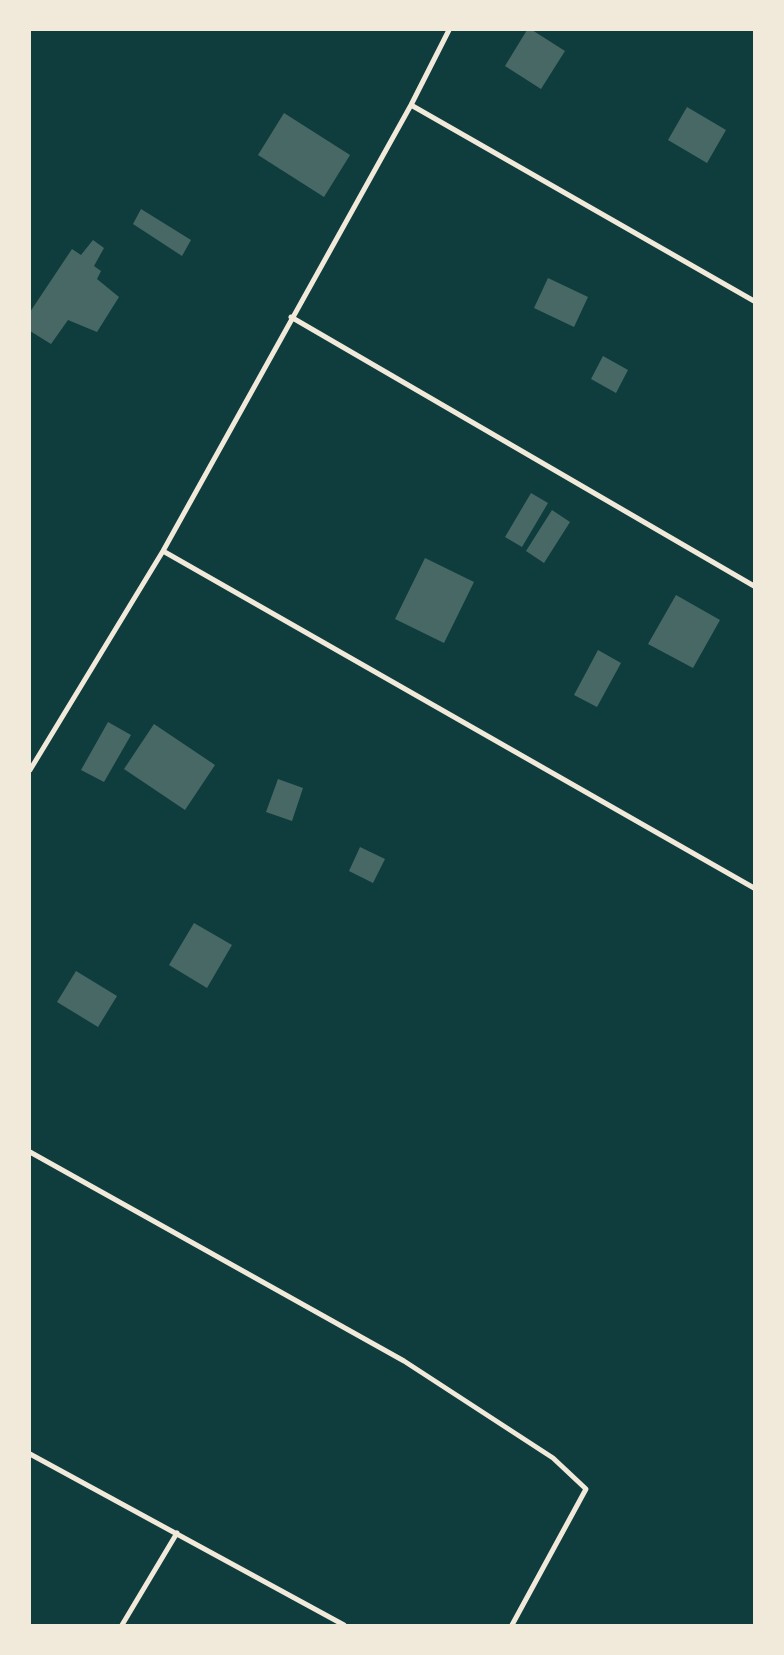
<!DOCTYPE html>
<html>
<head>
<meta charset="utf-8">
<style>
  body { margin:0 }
  #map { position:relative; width:784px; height:1655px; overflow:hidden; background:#0f3d3e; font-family:Overpass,sans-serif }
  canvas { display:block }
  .frame { position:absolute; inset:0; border:31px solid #f1e9da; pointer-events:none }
</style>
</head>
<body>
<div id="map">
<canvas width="784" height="1655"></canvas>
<div class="frame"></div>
</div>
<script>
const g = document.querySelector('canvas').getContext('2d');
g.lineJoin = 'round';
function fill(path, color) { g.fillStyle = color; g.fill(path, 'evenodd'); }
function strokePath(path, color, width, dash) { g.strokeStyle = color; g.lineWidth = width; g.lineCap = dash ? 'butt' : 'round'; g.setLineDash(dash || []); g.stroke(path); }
const building = new Path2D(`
  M527,30h5l33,21 -24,38 -36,-23z
  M687,107l39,23 -19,33 -39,-23z
  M284,113l66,42 -26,42 -66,-42z
  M141,209l50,31 -9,16 -49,-32z
  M93,240l11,8 -10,18 7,5 -4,8 22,18 -22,35 -29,-12 -17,24 -21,-13v-19l42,-63 9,6z
  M548,278l40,19 -14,30 -40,-19z
  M603,356l25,14 -12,23 -25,-14z
  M531,493l17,10 -26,44 -17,-10z
  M552,510l18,12 -26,41 -18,-12z
  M425,558l49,24 -30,61 -49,-24z
  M676,595l44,25 -27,48 -45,-24z
  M598,650l23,13 -24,44 -23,-12z
  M108,722l23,13 -27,47 -23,-12z
  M154,724l61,41 -30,45 -61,-41z
  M278,779l25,9 -11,33 -26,-9z
  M360,847l25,12 -12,24 -24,-12z
  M194,923l38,22 -25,43 -38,-23z
  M76,971l41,25 -19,31 -41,-25z`);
const minor = new Path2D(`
  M411,105l343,196
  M291,317l463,269
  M163,551l591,337
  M30,770l133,-219 248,-446 38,-75
  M30,1152l374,209 149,97 33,31 -74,136
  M30,1454l314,171
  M122,1625l55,-92`);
fill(building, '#486865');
strokePath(minor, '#f1e9da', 5);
</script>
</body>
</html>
